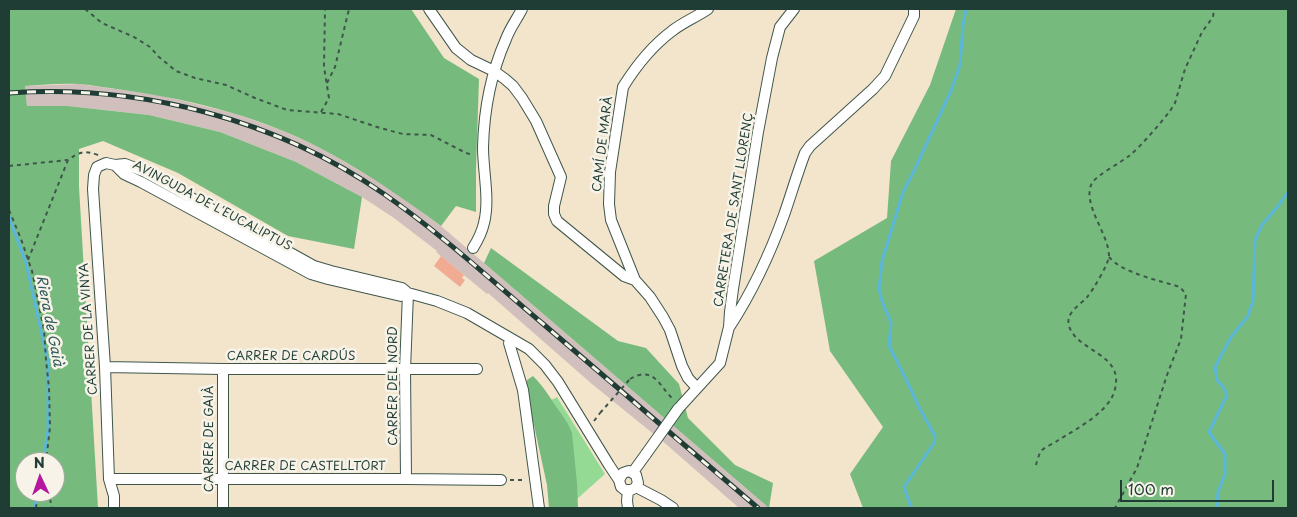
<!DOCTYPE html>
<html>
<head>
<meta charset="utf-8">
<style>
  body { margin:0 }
  #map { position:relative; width:1297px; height:517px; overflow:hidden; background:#f3e4cc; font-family:"Playpen Sans",sans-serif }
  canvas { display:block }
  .frame { position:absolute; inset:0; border:10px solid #1f3d34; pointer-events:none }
  .north { position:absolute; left:15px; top:452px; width:50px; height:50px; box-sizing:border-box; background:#f7f3e8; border:1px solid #a1aaa0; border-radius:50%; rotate:357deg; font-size:14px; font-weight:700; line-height:20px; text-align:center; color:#1f3d34 }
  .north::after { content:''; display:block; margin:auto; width:18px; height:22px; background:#b5179e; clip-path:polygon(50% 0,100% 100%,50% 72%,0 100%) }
  .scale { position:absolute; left:1120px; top:480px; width:154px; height:22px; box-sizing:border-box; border:2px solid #1f3d34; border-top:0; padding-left:6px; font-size:15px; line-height:18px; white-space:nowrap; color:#1f3d34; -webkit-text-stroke:4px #f7f3e8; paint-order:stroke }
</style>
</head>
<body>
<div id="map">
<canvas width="1297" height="517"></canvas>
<div class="frame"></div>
<div class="north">N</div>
<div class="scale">100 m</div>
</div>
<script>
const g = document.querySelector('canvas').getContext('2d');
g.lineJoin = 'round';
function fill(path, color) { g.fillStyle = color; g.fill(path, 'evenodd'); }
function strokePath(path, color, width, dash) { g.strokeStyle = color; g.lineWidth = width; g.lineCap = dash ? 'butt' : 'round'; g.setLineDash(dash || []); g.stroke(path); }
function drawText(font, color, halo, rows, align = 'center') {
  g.font = font + ' "Playpen Sans",sans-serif'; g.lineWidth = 5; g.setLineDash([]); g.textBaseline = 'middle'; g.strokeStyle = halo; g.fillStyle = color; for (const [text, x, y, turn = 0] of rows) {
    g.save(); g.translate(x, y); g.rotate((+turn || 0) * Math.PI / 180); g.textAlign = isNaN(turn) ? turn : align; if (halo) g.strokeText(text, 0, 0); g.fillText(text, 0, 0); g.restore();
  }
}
const industrial = new Path2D(`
  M79,84l80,11 74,18 48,17 31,14 21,11 38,22 35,23 35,26 328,282h-30l-72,-63 -75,-61 -104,-91 -1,1 -51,-42 1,-1 -43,-33 -32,-21 -66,-35 -76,-30 -71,-17 -81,-9h-41l-2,-20z`);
const green = new Path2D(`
  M557,397l48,77 -28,25 -3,-5 -30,-90z`);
const forest = new Path2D(`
  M9,9h402l33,49 35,21 -3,90v43l-20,-6 -15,20c-35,-26 -70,-50 -108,-71 -64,-36 -137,-55 -210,-65 -15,-2 -30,-5 -45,-6 -17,-1 -36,1 -53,2l2,20h41l81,9 71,17 76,30 66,35 -8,52 -66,-13 -110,-63 -75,-32 -24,8v38l19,321h-89zM25,462h30v30h-30z
  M956,9h332v499h-425l-13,-34 33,-47 -53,-76 -16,-90 73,-43 4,-57 39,-76z
  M491,248l127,93 28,7 33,36 9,34 47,47 38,18 -4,25 -285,-245z
  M533,376c10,10 17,21 24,32 6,8 12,16 15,25l5,50 1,25h-29l-2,-23 -13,-60c-5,-13 -8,-30 -7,-45z`);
const stream = new Path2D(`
  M9,217l17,46 22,99v69l-5,31
  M34,508l4,-16
  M913,508l-2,-1 -7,-20 30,-44 1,-7 -15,-27 -16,-34 -15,-29 2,-23 -9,-22 -3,-12 3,-28 21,-69 10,-19 38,-82 9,-26 3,-40 3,-16
  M1217,508l1,-16 7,-18v-20l-16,-22 18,-37 -3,-7 -7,-8 -2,-13 16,-30 17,-21 5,-15 2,-61 7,-15 16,-19 10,-14`);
const building = new Path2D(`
  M441,256l23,19 -2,3 3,2 -5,7 -26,-21z`);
const path = new Path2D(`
  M85,9l17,14 32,14 16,10 9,10 17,14 19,7 31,7 29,13 32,12 51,4 42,14 23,6 28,1 35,18 7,2
  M327,83l8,-16 14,-58
  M321,112l8,-14 -5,-31 1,-58
  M9,166l59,-6
  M9,210l12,29 11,32 12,59 2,30 3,28 1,39 -4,35
  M1109,257c13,16 52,24 71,30l6,7 -5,45 -14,36 -30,93 -22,40
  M28,260l40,-100c11,-8 17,-10 30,-5
  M630,379c24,-14 29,7 43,20
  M594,421l6,-8
  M1036,465c1,-4 3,-11 5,-14 4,-4 12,-7 16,-10 19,-12 53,-29 58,-52 9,-36 -38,-37 -46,-63 -4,-14 12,-21 19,-30 5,-6 21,-33 21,-40 0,-22 -28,-53 -17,-73 5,-8 28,-20 37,-27 13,-11 30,-31 41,-45l5,-8 10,-34 17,-37 11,-15 1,-8
  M510,480h15
  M46,492l4,7 2,9
  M36,508l2,-16`);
const minor = new Path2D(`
  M429,9l27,39 15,12 23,11 11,8 8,7 9,12 14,23 25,56 -7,29v8l3,7 67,55 11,4
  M115,165l9,9 17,8 170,92 17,5 73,17 7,-3
  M473,248c5,-8 9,-16 11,-25 6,-24 -1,-51 -1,-76 1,-38 8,-74 23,-108 4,-11 11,-20 16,-30
  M730,326c22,-34 40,-72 54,-111 7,-20 13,-41 21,-62l5,-7 63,-57 12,-13 29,-60v-7
  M511,339l-2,4 14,47 16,118
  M105,367l118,2h254
  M697,388l-9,-10 -6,-12 -12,-36 -7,-13 -13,-20 -15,-17 -24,-60 -2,-16 1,-32 13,-85c13,-21 29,-41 49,-56 10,-8 22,-13 33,-20l3,-2
  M678,409l42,-46 9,-36 1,-15 3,-23 25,-157 14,-74 8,-31 14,-18
  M633,472l13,-18
  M109,479h297l95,1
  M406,479l-1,-109 3,-77
  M636,487l25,13 12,8
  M628,490l-1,11 1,7
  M114,508v-12l-5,-17 -4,-112 -12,-178 1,-14 3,-8 9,-4 9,2 10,-1 18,7 171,95 17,5 71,17 6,5 29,8 30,12 62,36 16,16 13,17 51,83 10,15 2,7 4,3h6l4,-2 3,-5 -2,-8 -7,-4 -6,2 -4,7
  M223,508v-139`);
const rail = new Path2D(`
  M9,93c130,-9 267,26 375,101 56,39 106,85 158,129 72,62 144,124 216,185`);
const pathBridge = new Path2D(`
  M600,413l30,-34`);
const minorBridge = new Path2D(`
  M646,454l32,-45`);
const streetNames = [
  ["CAMÍ DE MARÀ",603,144,-83],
  ["AVINGUDA DE L'EUCALIPTUS",212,206,28],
  ["CARRETERA DE SANT LLORENÇ",734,210,-81],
  ["CARRER DE LA VINYA",89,329,-94],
  ["CARRER DE CARDÚS",291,357],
  ["CARRER DEL NORD",394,386,-90],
  ["CARRER DE GAIÀ",210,439,-90],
  ["CARRER DE CASTELLTORT",305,467]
];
const waterNames = [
  ["Riera de Gaià",49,321,79]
];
fill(industrial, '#d1bfbe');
fill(green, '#94da94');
fill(forest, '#77ba7e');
strokePath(stream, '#5bb7d9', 3);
fill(building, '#f2ab93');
strokePath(minor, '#3f564b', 12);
strokePath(path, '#3f564b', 2, [4, 4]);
strokePath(minor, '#fff', 10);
strokePath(rail, '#1f3d34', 5);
strokePath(rail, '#f7f3e8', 3, [9]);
strokePath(minorBridge, '#3f564b', 12, []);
strokePath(pathBridge, '#3f564b', 2, [4, 4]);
strokePath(minorBridge, '#fff', 10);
drawText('12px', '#1f3d34', '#f7f3e8', streetNames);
drawText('italic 14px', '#2e5c5d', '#f7f3e8', waterNames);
</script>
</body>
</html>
